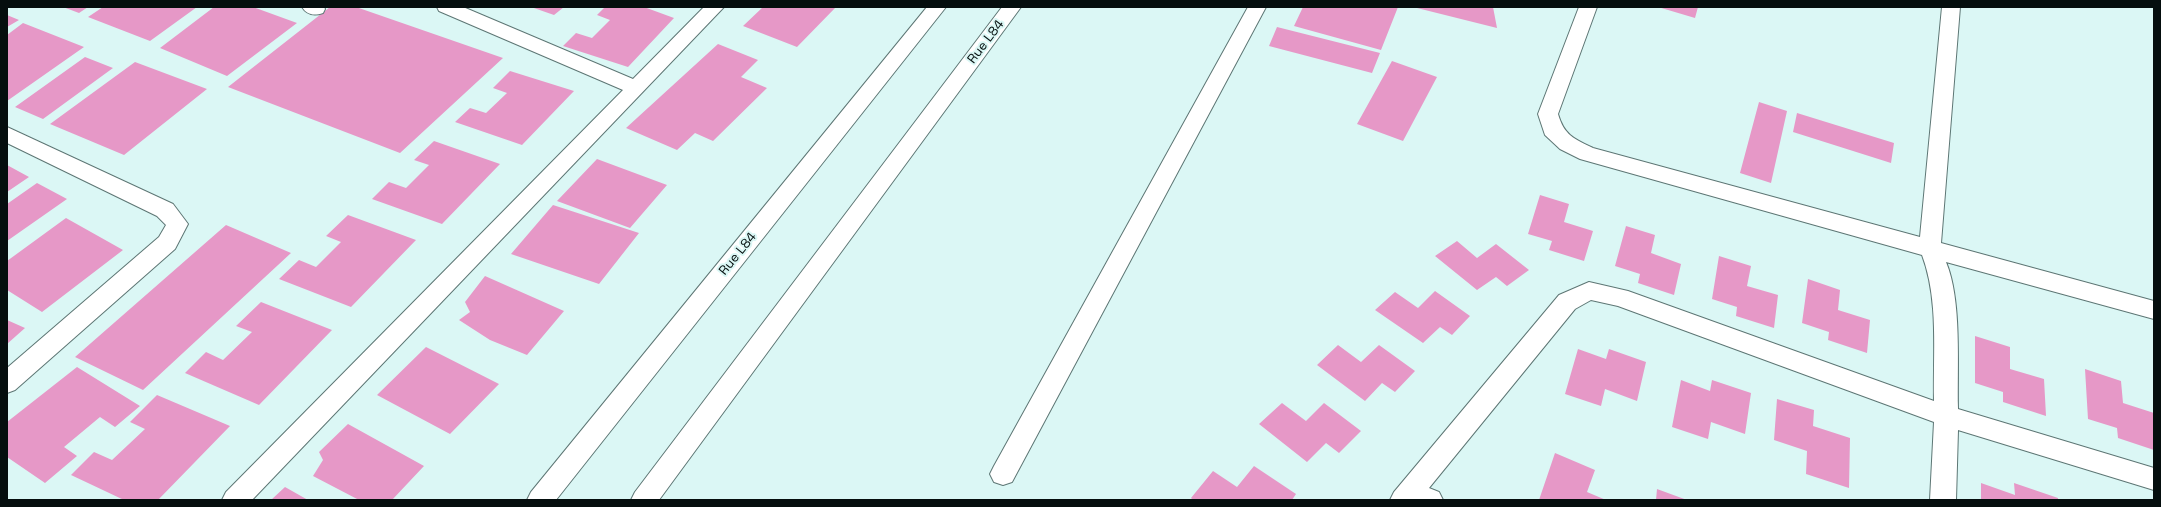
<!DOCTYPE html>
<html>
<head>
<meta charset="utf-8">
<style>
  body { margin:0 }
  #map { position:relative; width:2161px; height:507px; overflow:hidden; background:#dbf7f5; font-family:"Space Grotesk",sans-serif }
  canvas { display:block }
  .frame { position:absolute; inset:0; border:8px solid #050e0e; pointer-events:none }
</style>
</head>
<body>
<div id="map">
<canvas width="2161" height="507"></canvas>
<div class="frame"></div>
</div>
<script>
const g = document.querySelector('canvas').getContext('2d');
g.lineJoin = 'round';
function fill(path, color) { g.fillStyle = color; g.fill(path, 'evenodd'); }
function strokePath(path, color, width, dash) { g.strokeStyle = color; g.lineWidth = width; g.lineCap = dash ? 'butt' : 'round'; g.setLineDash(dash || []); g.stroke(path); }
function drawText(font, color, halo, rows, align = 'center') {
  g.font = font + ' "Space Grotesk",sans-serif'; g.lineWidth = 4; g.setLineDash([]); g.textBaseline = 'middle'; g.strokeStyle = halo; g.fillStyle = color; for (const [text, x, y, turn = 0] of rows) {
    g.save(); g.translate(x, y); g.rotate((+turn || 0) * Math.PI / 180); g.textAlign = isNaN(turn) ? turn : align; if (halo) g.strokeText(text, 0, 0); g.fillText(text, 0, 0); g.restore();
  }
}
const building = new Path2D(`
  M63,7h25l-9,6z
  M103,7h94l-47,34 -62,-24z
  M214,7h39l44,16 -70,53 -67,-28z
  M330,7h26l147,51 -103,95 -172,-66z
  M531,7h33l-10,8z
  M605,7h39l30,11 -46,49 -65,-21 13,-13 16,5 18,-18 -13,-5z
  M763,7h73l-39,40 -54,-21z
  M1303,7h95l-17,43 -87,-24z
  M1418,7h75l4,21 -80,-20z
  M1658,7h40l-3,11z
  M7,15l12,5 -12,7z
  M23,23l61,24 -77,54v-66z
  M1277,27l103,26 -8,20 -103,-27z
  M718,44l40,16 -17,17 26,11 -54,53 -18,-8 -18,17 -51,-22z
  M85,57l28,11 -70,51 -28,-12z
  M1392,61l45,16 -34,64 -46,-17z
  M135,62l72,27 -83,66 -74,-31z
  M510,71l64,20 -52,54 -67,-23 15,-14 16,5 21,-20 -14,-5z
  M1759,102l28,9 -16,72 -31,-10z
  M1797,113l97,30 -3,20 -98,-31z
  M434,141l66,23 -58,60 -70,-25 17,-17 17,6 23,-23 -15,-5z
  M597,159l70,26 -37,43 -73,-27z
  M7,165l22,12 -22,15z
  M37,183l30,16 -60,42v-37z
  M1540,195l29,9 -5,18 29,9 -9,30 -35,-11 3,-9 -24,-7z
  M553,205l86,28 -40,51 -88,-30z
  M348,215l68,25 -65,67 -72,-28 20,-19 17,7 25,-25 -15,-6z
  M66,218l57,32 -81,62 -35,-22v-29z
  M226,225l65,28 -148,137 -68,-33z
  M1626,226l29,9 -4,18 30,11 -7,31 -36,-12 2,-9 -25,-8z
  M1457,241l20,17 19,-14 33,26 -22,16 -11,-9 -19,13 -42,-34z
  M1719,256l32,10 -4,20 31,9 -4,33 -38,-12 1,-9 -25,-8z
  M485,276l79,35 -37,44 -37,-15 -31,-20 11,-8 -5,-10z
  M1808,279l32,11 -2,20 32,10 -3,33 -39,-13 1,-8 -27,-9z
  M1435,291l35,25 -18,19 -12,-8 -17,16 -48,-33 20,-18 23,16z
  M261,302l71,28 -73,75 -74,-32 21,-21 17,8 29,-28 -16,-6z
  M7,320l18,8 -18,16z
  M1975,336l35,11v22l34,10 2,37 -43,-14v-10l-28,-9z
  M1338,345l23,17 18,-17 36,26 -20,21 -13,-9 -17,18 -48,-36z
  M426,347l73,37 -49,50 -73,-39z
  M1578,349l28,10 3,-10 37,13 -9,39 -32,-12 -4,17 -36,-12z
  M77,367l63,39 -25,21 -15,-10 -36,30 13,9 -32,27 -38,-26v-35z
  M2085,369l36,12 2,22 31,10v37l-36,-12 -1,-10 -29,-9z
  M1681,380l29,11 2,-11 39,13 -6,41 -34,-12 -3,17 -36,-12z
  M157,395l73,31 -72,74h-34l-53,-25 23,-23 18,8 33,-31 -15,-7z
  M1777,399l37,11 -1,16 37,12 -1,50 -43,-14 1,-23 -33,-11z
  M1282,403l24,18 18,-18 37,28 -22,22 -13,-10 -19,19 -48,-38z
  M348,424l76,42 -32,34h-33l-46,-24 10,-16 -4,-8z
  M1555,453l40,17 -8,22 19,8h-67z
  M1254,466l42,28 -4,6h-99l-2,-2 22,-27 24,16z
  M1981,483l34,12 -1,-12 44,15v2h-77z
  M285,487l23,13h-37z
  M1657,489l30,11h-31z`);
const minor = new Path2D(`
  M302,7h22l1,2 -2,4c-9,3 -16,2 -21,-6z
  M437,7h26l170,72 71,-72h20l-472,493h-30l4,-8 397,-402 -184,-79z
  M1248,7h18l-254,475 -9,3 -9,-3 -4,-8 4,-8z
  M1579,7h18l-39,107c6,21 16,25 35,34l327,89 22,-230h18l-19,236 213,58v18l-208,-57c16,38 11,104 12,147l196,59v22l-196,-60 -2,70h-26l4,-78 -316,-116 -27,-6 -16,9 -146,179 10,4 4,8h-53l4,-8 165,-197 30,-13 39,9 306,110c-1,-48 5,-101 -12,-146l-342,-96 -20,-10 -15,-14 -7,-21z
  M7,127l166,77 15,20 -13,25 -160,141 -8,3v-25l152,-131 7,-12 -9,-9 -150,-73z`);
const secondary = new Path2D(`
  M927,7h19l-390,493h-29l4,-8z
  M1002,7h19l-362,493h-28l4,-8z`);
const streetNames = [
  ["Rue L84",986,42,-53],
  ["Rue L84",738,254,-51]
];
fill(building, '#e698c7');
strokePath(minor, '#5d7674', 2);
strokePath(secondary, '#5d7674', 2);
fill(minor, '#fff');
fill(secondary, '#fff');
drawText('13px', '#050e0e', '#dbf7f5', streetNames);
</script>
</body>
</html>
